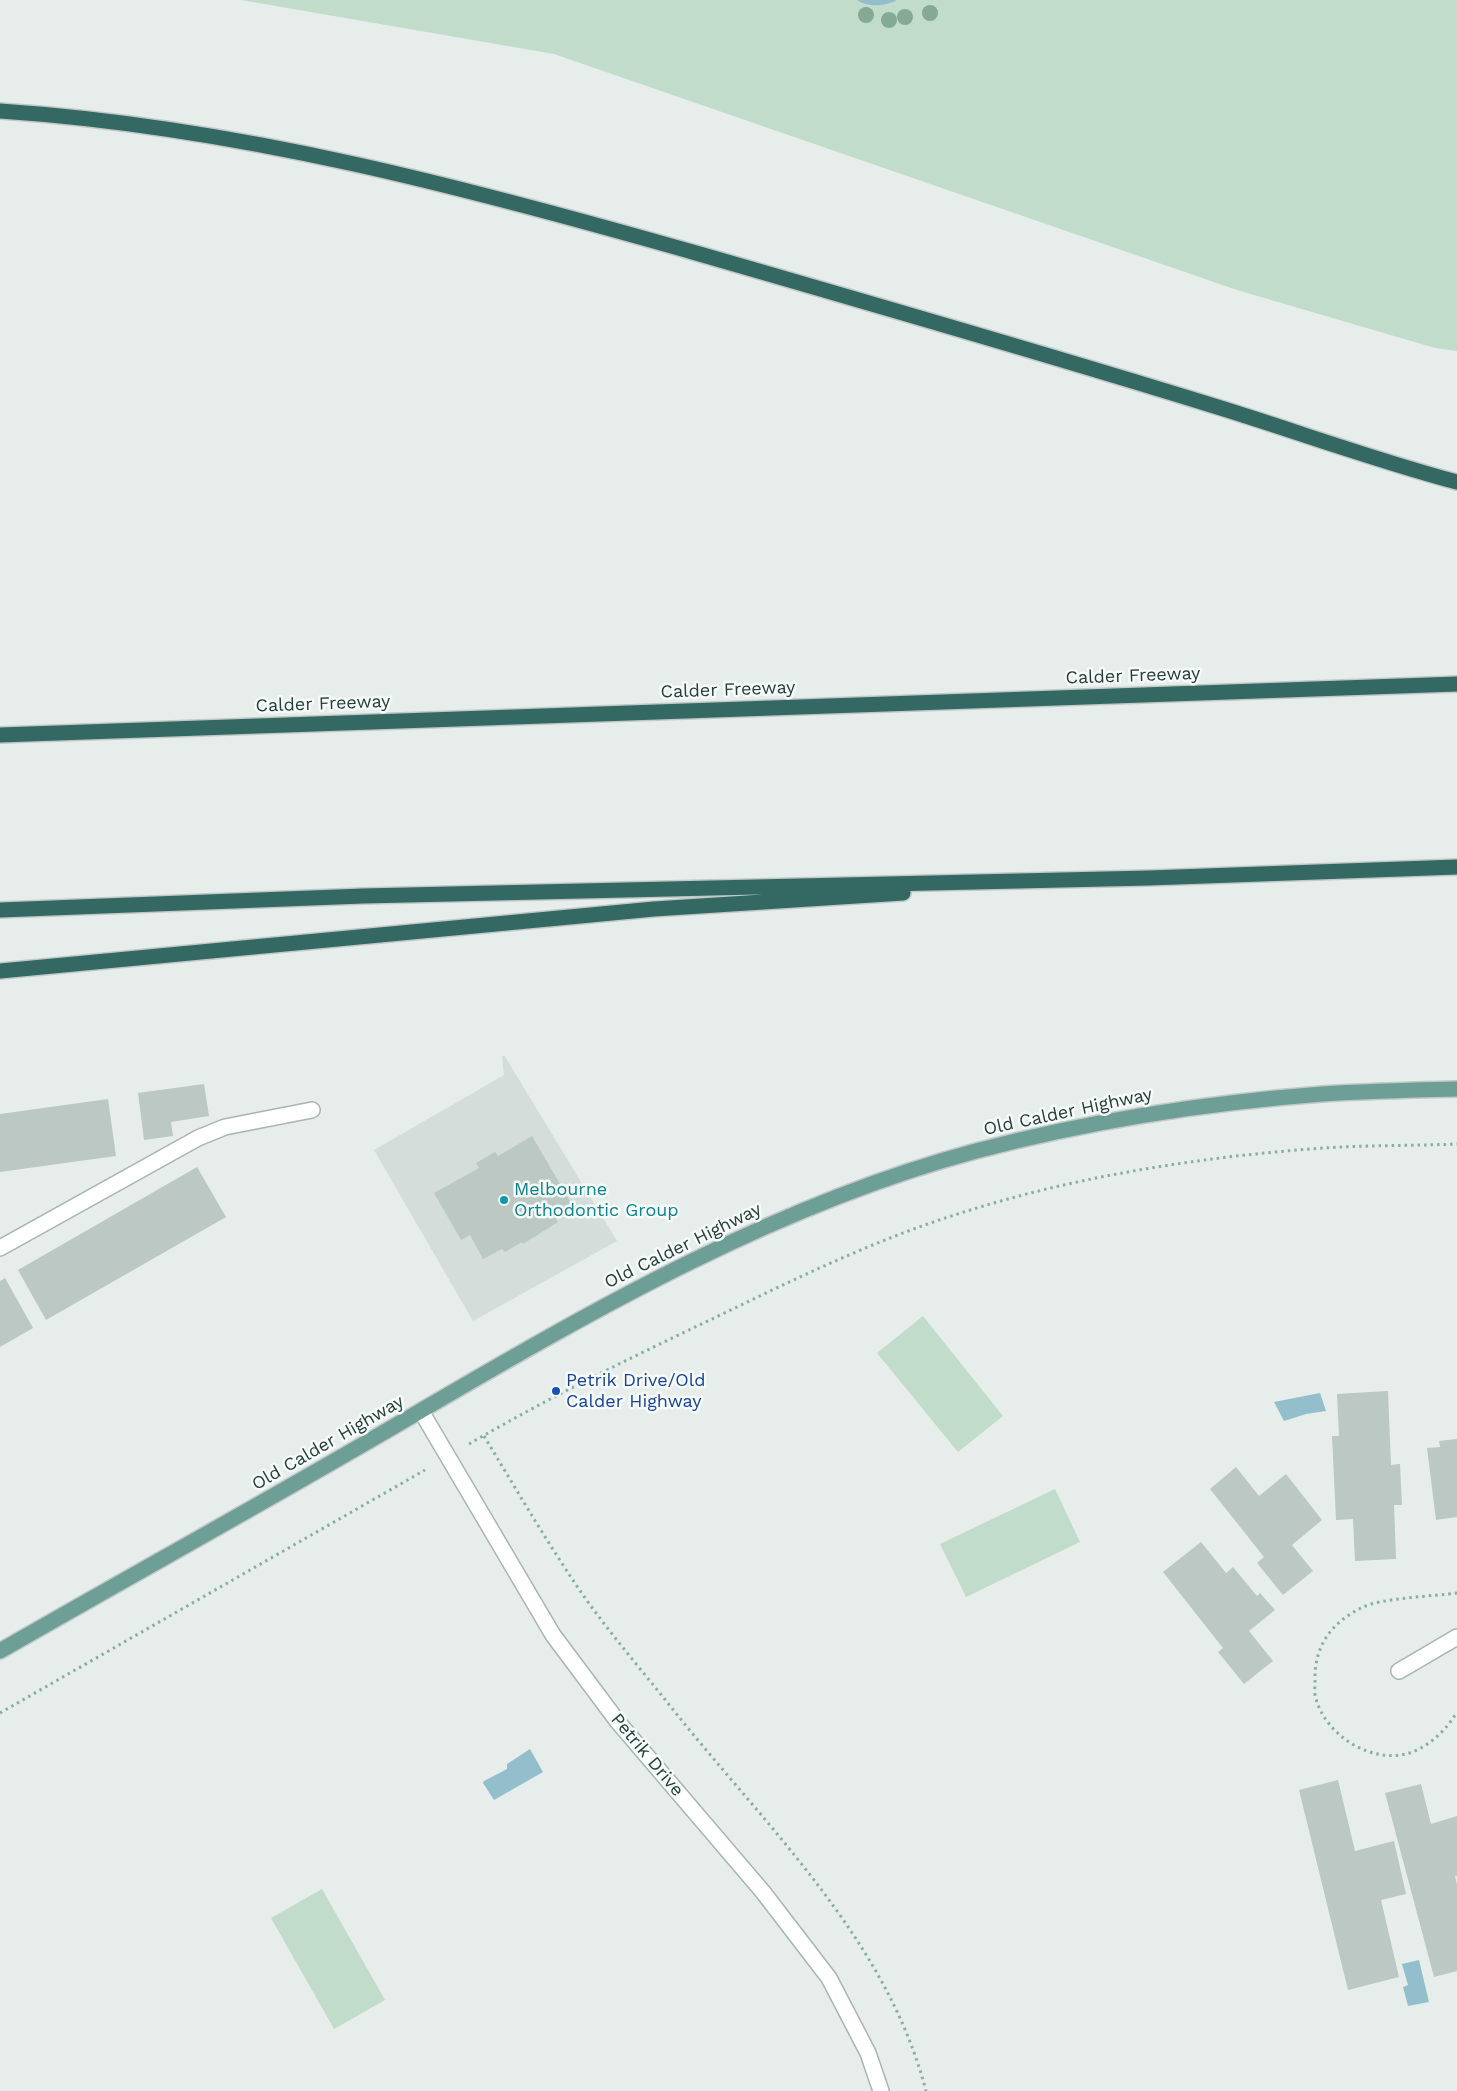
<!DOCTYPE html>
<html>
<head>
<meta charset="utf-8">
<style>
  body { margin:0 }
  canvas { display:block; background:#e6edeb }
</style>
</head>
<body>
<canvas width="1457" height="2091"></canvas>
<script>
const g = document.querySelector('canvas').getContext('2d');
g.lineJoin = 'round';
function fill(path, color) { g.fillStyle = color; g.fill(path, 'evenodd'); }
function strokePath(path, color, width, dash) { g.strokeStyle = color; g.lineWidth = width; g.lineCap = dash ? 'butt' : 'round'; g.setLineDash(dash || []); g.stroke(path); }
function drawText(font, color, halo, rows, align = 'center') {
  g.font = font + ' "Work Sans",sans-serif'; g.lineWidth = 5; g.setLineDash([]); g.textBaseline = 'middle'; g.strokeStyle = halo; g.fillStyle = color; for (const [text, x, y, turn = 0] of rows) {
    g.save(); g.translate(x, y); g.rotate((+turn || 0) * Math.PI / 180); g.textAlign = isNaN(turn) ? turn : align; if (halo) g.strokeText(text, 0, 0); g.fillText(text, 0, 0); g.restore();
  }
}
const built = new Path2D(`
  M504,1055l113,186 -144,80 -99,-171 130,-75 -2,-18z`);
const green = new Path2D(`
  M241,0h1216v351l-22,-3 -198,-58 -683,-236z
  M923,1316l80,100 -45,36 -81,-99z
  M1055,1489l25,53 -114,55 -26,-53z
  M322,1889l63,111 -51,29 -63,-111z`);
const water = new Path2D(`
  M857,0h40c-11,6 -29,8 -40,0z
  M1320,1393l6,18 -20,3 -22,7 -10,-19z
  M530,1749l13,23 -49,28 -11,-17 1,-2 23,-12v-5z
  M1419,1960l10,42 -21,4 -5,-19 5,-2 -6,-21z`);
const building = new Path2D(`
  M204,1084l5,32 -38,6 2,14 -29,4 -6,-47z
  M108,1099l8,57 -116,16v-58z
  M532,1136l42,72 -18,11 2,3 -35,22 -1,-2 -17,10 -3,-3 -19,10 -13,-24 -9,5 -27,-47 45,-25 -3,-5 19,-11 3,4z
  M197,1167l29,50 -180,103 -28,-50z
  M5,1278l28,50 -33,19v-66z
  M1388,1391l3,74 9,-1 2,41h-8l2,54 -41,2 -2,-42 -17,1 -4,-84h7l-2,-42z
  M1457,1439v78l-21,3 -9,-72 13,-1 -1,-6z
  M1236,1467l23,29 27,-22 36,46 -30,25 21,26 -30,24 -26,-32 7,-6 -54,-68z
  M1201,1542l25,31 7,-6 24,29 3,-3 15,17 -26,21 24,30 -29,23 -26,-32 5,-4 -60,-76z
  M1338,1780l17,71 39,-10 12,53 -25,6 18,77 -51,13 -49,-200z
  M1421,1784l10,40 26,-8v60h-2l2,9v86l-23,6 -49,-184z`);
const path = new Path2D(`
  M484,1436c32,53 64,108 99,159 26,37 56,72 84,107 96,122 219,235 259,389
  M469,1444c79,-46 161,-86 243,-125 83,-40 164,-80 252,-107 110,-35 230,-54 346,-63 49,-4 98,-3 147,-5
  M1457,1593c-22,3 -75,5 -94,14 -31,15 -49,38 -48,74 0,5 -1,13 1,18 10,35 50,61 85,56 24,-4 44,-23 56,-43
  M0,1713l425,-243`);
const service = new Path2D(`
  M0,1248l198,-110 27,-11 87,-17`);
const minor = new Path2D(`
  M421,1411l132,224 65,87 145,170 66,86 39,75 13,38
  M1399,1671l58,-34`);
const primary = new Path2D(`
  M0,1651c141,-81 283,-159 422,-241 176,-103 356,-206 554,-259 113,-30 229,-48 346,-57 45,-3 90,-4 135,-5`);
const motorway = new Path2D(`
  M0,111c241,16 472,78 703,144 170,49 340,98 508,150 82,25 163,55 246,77
  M0,735l1457,-51
  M0,910l363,-14 786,-18 308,-11
  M0,971l654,-62 249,-16`);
const trees = [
  [930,13],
  [866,15],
  [905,17],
  [889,20]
];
const markers = [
  [504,1200,5,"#0f9aa8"],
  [556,1391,5,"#1a4fb4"]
];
const streetNames = [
  ["Calder Freeway",1133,676,-2],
  ["Calder Freeway",728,690,-2],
  ["Calder Freeway",323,704,-2],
  ["Old Calder Highway",1068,1112,-12],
  ["Old Calder Highway",683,1246,-26],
  ["Old Calder Highway",328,1443,-30],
  ["Petrik Drive",647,1755,50]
];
const cultureNames = [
  ["Melbourne",514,1190],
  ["Orthodontic Group",514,1211]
];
const transitNames = [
  ["Petrik Drive/Old",566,1381],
  ["Calder Highway",566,1402]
];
fill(built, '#d4ddda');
fill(green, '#c1dccb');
fill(water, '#93bfcd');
fill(building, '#bbc8c4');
strokePath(service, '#a9b5b2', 18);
strokePath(minor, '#a9b5b2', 18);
strokePath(primary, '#c2c9c8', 18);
strokePath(motorway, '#c2c9c8', 18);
strokePath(path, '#89aea6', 3, [2.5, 4]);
strokePath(service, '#fff', 15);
strokePath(minor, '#fff', 15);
strokePath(primary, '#6e9f97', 15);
strokePath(motorway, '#346862', 15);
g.fillStyle = '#84a996';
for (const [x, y] of trees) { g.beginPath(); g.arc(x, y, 8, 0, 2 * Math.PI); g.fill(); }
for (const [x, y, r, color] of markers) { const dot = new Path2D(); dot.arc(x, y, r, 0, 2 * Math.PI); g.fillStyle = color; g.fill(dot); strokePath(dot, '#f6faf8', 2); }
drawText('18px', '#263e3a', '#f6faf8', streetNames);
drawText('18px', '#0d838f', '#f6faf8', cultureNames, 'left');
drawText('18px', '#164399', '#f6faf8', transitNames, 'left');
</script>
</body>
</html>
